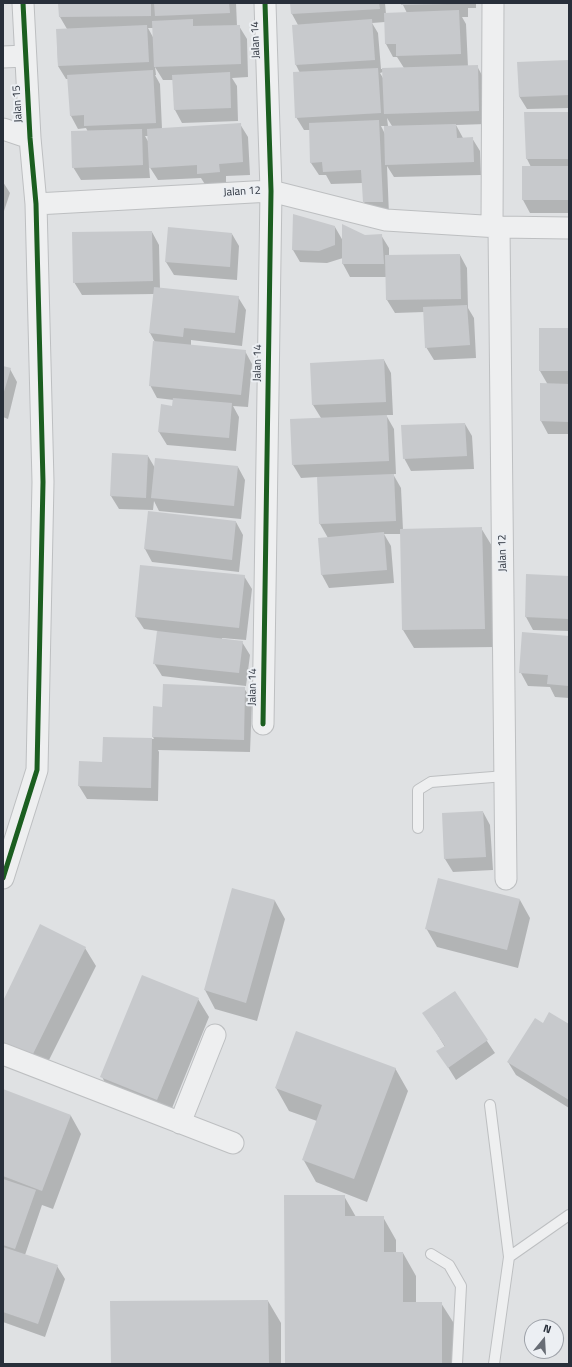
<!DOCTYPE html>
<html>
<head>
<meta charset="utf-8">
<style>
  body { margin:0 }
  #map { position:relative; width:572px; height:1367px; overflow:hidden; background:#dfe1e3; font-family:"Titillium Web",sans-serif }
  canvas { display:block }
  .frame { position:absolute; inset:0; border:4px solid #282f3a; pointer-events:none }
  .north { position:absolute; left:524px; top:1319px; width:40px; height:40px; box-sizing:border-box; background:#eceff3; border:1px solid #9ea2a9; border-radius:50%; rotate:18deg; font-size:11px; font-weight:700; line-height:16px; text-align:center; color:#282f3a }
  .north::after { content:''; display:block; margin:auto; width:14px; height:18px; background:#686d75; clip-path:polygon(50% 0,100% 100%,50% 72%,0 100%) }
</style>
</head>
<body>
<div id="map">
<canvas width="572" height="1367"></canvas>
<div class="frame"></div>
<div class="north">N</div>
</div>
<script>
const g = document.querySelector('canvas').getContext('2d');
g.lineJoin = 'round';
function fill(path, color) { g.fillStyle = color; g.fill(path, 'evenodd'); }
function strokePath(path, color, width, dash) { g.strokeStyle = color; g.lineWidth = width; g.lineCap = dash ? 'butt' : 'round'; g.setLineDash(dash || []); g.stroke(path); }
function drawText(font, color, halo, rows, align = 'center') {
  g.font = font + ' "Titillium Web",sans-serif'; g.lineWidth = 4; g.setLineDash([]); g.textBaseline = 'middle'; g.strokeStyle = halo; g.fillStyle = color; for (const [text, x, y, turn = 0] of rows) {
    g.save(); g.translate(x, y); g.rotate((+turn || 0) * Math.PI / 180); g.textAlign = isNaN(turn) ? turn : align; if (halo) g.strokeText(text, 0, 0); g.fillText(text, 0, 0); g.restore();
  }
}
const shadow = new Path2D(`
  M59,3h177l1,23h2l8,13 1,38 -16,1 5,8 1,35 -56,2 -7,-13 -1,-30h-11l-8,-13 1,8h-1l5,9 2,45 78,-5 8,13 2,38 -24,1v9l-20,1 -5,-8 -43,2 -9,-14 1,12 -69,2 -8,-13 15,-35 -2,-4 -8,1 -7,-13 -2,-37h-3l-8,-13 -1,-36 10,-1 -7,-12zM148,28h6v11zM145,136h4v7z
  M291,3h94l1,11 21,-1 -5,-10h74v5h-8v9h-6l4,7 2,43 9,-1 7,13 2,45 -30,1 7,13h9l8,13 1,24 -87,2 -7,-11 2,49h-18l-7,-13 -1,-19 -32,1 -5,-9h-7l-8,-12 -1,-33h-6l-8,-13 4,-44 -4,-8 2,-40 -6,-11zM385,22l1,22 7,13h4l7,11 -23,1 -3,-36 -6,-10zM383,72v6l-3,-5zM387,118l5,8h-4zM381,126h4v8z
  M547,3h22v1z
  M569,61v47l-42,1 -8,-13z
  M525,113h44v100h-39l-7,-13 8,-33 -4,-8z
  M3,182l7,11 -7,21z
  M335,227l8,14 22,-5 16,-1 8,13v8l71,-1 7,13 1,40 6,10 2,40 -42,2 -8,-13 -2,-35 -29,1 -8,-13v-23h-37l-7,-13v-6l-16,5 -27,-1 -7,-12z
  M152,232l7,13 1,44 78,8 8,13 -4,36 -51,-6v6l54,5 7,13 -4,43 -15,-1 6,11 -3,34 -69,-6 -8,-13 14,-25 1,-7 -17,-2 -7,-13 5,-43 -5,-9 4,-39 -72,1 -8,-13z
  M232,234l7,12 -2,34 -63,-5 -8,-13z
  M540,329h29v105h-21l-7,-13 7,-36 -8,-14z
  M384,360l7,13 2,42h-7l8,14 2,45h-3l8,14 2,42 78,-2 11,18 3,101 -81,1 -11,-18 -2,-96h-17l7,12 3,37 -65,5 -7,-13 -3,-36 9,-1 -8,-14 -2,-47 -17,1 -8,-13 28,-47 -8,-13 -2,-41z
  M3,367l7,2 7,13 -9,37 -5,-2z
  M465,424l7,12 2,33 -63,2 -7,-13z
  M148,456l7,12 83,-1 7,13 -4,39 -82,-8 -5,-10 -1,9 -34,-1 -8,-13z
  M236,522l7,13 -4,37 -87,-10 -7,-13z
  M244,576l8,13 -6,51 -24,-2v2l20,2 8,13 -4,31 -84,-10 -8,-13 4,-32 -14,-2 -8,-12z
  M569,577v54l-36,-1 -7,-13z
  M569,637v61l-14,-1 -5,-10 -22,-1 -7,-13z
  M244,688l8,13 -2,51 -92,-2 1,2 -1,49 -71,-2 -8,-13 1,-24 23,1 1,-25 50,1 -1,-2 1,-30 9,1z
  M483,812l7,13 3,45 -40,2 -8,-13z
  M233,889l42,12 10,18 -28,102 -42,-12 -10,-19z
  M520,900l10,18 -12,50 -81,-21 -11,-19z
  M85,948l11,18 -54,108 -39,-20v-51z
  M454,992l41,61 -39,27 -18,-29 7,-4 -21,-34z
  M198,999l11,18 -41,101 -56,-23 -10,-18z
  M543,1024l26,2v82l-53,-33 -8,-13z
  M395,1068l13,23 -41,111 -51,-20 -13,-23 14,-38 -28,-10 -13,-23z
  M3,1090l68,26 10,18 -28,75 -11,-4 -17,50 32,11 8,13 -20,58 -42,-15z
  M344,1196l12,21h27l13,23v13h7l13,23v27h25l14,22v39h-169z
  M268,1301l13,22v41h-169z`);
const building = new Path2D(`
  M58,3h93v13l-92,1z
  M154,3h75l1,10 -75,3z
  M290,3h89l1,6 -89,5z
  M401,3h46v1l-46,1z
  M459,10l2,44 -65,2v-12h-11l-1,-31z
  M193,19v7l47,-1 1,39 -87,3 -2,-46z
  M372,19l3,41 -80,5 -3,-40z
  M147,25l2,37 -91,4 -2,-37z
  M569,60v35l-50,2 -2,-35z
  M478,65l1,46 -95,3 -2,-46z
  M378,68l3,45 -86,5 -2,-46z
  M153,70l3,53 -72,3v-11l-14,1 -3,-41z
  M230,72l1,36 -57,2 -2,-35z
  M524,112h45v47h-43z
  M379,120l4,82h-20l-2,-32 -38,2 -1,-10 -12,1 -1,-40z
  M241,123l2,39 -24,2 1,8 -23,2v-9l-48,3 -2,-39z
  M456,124l1,14 16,-1 1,25 -89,3 -1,-39z
  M142,129l1,36 -71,3 -1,-37z
  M522,166h47v34h-47z
  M293,214l42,12v19l-16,6 -27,-1z
  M342,224l23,11 17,-1 2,30h-42z
  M168,227l64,6 -2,34 -65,-5z
  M152,231l1,50 -80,2 -1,-51z
  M460,254l1,45 -75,1 -1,-45z
  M154,287l85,9 -4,37 -51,-5 -1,9 -34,-4z
  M467,305l3,40 -45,3 -2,-41z
  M539,328h30v43h-30z
  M153,341l93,9 -5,45 -92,-9z
  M384,359l2,43 -74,3 -2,-42z
  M3,366l8,2 -8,27z
  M540,383l29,1v38l-29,-1z
  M173,398l59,5 -3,35 -71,-6 3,-28 11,2z
  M387,415l2,46 -97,4 -2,-46z
  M465,423l2,33 -64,3 -2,-34z
  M112,453l36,2 -2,43 -36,-2z
  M155,458l83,8 -4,40 -83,-8z
  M394,474l2,47 -77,3 -2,-47z
  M148,511l88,10 -4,39 -88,-11z
  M482,527l3,102 -83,1 -2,-101z
  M384,532l3,38 -66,5 -3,-37z
  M140,565l105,10 -6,53 -104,-11z
  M526,574l43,2v43l-44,-2z
  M157,631l86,10 -4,32 -86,-9z
  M522,632l47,4v50l-22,-2 1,-9 -29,-2z
  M163,684l82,3 -1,53 -92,-3 1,-31 9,1z
  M103,737l49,1 -1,50 -73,-2 1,-25 23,1z
  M483,811l3,46 -42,2 -2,-46z
  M438,878l82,21 -13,51 -82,-21z
  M232,888l43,12 -29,103 -42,-13z
  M40,924l46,23 -54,109 -29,-14v-41z
  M142,975l57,23 -42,102 -57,-23z
  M455,991l33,49 -40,28 -12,-17 9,-5 -23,-33z
  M549,1012l20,12v76l-62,-38 28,-44 8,5z
  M296,1031l100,37 -42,111 -52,-19 20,-55 -47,-17z
  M3,1089l68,26 -29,76 -39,-15z
  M3,1179l33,11 -21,59 -12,-4z
  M284,1195h61v21h39v36h19v50h39v62h-157z
  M3,1247l55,18 -20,59 -35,-12z
  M268,1300l1,64h-158l-1,-63z`);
const lane = new Path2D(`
  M418,828v-38l13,-8 74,-6
  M490,1105l19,152 -15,107
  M431,1254l18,11 12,21 -4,78
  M509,1257l60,-42`);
const street = new Path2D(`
  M3,57l22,-1
  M3,129l27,9
  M36,204l235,-13 115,29 113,7 70,1
  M492,226l1,-223
  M499,227l7,652
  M263,724l8,-533 -6,-188
  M3,878l34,-108 6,-288 -7,-278 -6,-66 -7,-135
  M3,1054l230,89
  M180,1123l35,-88`);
const cycleway = new Path2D(`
  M263,724l8,-533 -6,-188
  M3,878l34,-108 6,-288 -7,-278 -6,-66 -7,-135`);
const streetNames = [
  ["Jalan 14",256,40,-92],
  ["Jalan 15",18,104,-93],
  ["Jalan 12",242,192,-3],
  ["Jalan 14",258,363,-89],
  ["Jalan 12",503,553,-91],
  ["Jalan 14",253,687,-89]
];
fill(shadow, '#0003');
fill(building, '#c7c9cc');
strokePath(lane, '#bdbfc1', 12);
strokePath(street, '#bdbfc1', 23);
strokePath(lane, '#eeeff0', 10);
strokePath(street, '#eeeff0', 21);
strokePath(cycleway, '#1b5e20', 5);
drawText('11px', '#282f3a', '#eceff3', streetNames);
</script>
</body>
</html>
